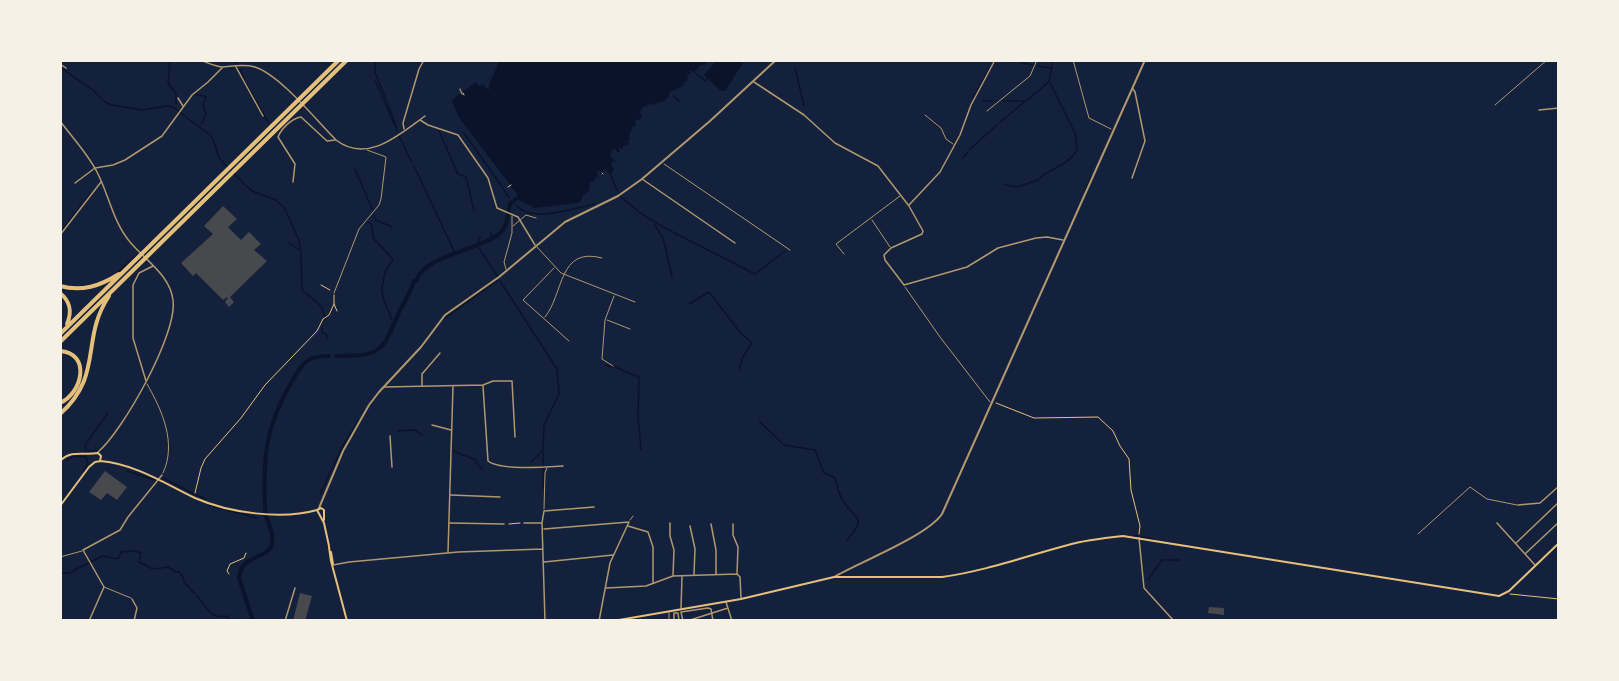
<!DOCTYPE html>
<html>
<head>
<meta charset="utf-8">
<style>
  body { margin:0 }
  #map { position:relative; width:1619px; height:681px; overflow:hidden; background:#14213d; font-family:"Varela Round",sans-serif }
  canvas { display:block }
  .frame { position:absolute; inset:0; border:62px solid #f6f1e7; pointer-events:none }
</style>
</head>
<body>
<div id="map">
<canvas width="1619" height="681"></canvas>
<div class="frame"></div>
</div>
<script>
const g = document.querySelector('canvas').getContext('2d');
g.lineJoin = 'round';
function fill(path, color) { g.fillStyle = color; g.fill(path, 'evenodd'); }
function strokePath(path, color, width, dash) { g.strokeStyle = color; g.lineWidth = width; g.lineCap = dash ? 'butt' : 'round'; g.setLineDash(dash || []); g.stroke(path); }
const water = new Path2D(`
  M500,60h208l-3,5h-4l-5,5 -7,1 2,2 -3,2 -1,6 -3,1 -1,4 -13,6c-1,9 -9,9 -13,12l-1,-2 -2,3 -5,-1 -7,4 -2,4 2,6 -7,3 1,6 -3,-1 -4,10 1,3 -2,2 1,3 -6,2v3l-5,-1 2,4 -2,1 -3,-4h-2l-3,8 6,4h-4l-1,4 3,4 -3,5 -8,-4 -1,4 -3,-3 -2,1 2,6 -4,-1v3l-5,3 -1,8 -7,5v3l-4,4 -43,5 -16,-8 -2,-6 -57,-75 -8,-17 1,-3 23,-17 3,4 4,-2 6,6v-6z
  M717,60h28l-20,31h-4l-17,-16z`);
const stream = new Path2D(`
  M170,60l-2,23 8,11v10
  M233,60l5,4
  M375,60v12l20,50 2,9
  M1002,60l11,2
  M1021,63l13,2
  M1037,66l13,2
  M60,67l34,24 11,11 7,3 30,5 25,-4 6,1 37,28 3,4 6,19 25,26 10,8 22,8 9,9 14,31 2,15 1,35 19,16 5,13
  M795,67l9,39
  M240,69l6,15 22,38
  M692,70l13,11 2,-2
  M375,80l20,46
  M1050,83l25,50 2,15
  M195,94l11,3 -3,7 3,11 -5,9
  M673,96l7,6
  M973,98l16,-29
  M982,101h15
  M1003,101h23
  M999,123l50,-41 4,-22
  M439,131l19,43 8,3 6,25
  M464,133l39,55
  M399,136l13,27
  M969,150l28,-25
  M963,158l5,-6
  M414,166l41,87
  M355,169l18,42
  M610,174l8,18
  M1039,179c12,-12 28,-12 38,-29
  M1005,184l5,2
  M1011,186l6,1 21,-7
  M504,190l5,8
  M1085,190l7,-15
  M621,197l18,15 22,14 94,48 30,-23
  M472,204l2,6
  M516,205c16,19 57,3 79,-1
  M374,215l2,5 16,7
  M368,222l4,3 1,13 20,21 -8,13 -3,17 1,9 9,22
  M655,225l8,13 9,38
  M60,233l31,-40
  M491,236v-3
  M491,239v-2
  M289,243l12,8
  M475,245l4,3 18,28
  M477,245l3,-8
  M116,274l21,-19
  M500,281l57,88 2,25 -15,31 -1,25 -12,12
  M689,304l20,-12 31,40 12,11 -9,14
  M445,318l53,-38
  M393,325v1
  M322,328v5l4,1 2,5
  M606,365l6,2
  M615,367l24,10 -1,40 3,33
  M739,369l3,-10
  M759,421l25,24 31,5 9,23 11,5c2,8 4,17 8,23 12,19 25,16 4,39
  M398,431l17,-1 8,6
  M98,450l-12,1 -1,-6 23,-32
  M453,451l23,9 1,4 6,6
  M67,460l7,-4 12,1 2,6 -4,8
  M127,471l28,9
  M163,478l31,16
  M543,487v-35
  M320,494l23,-48 16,-26
  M196,495l10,4
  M208,505l49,13
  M265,519h3
  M1134,536h4
  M1141,537l12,2
  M1186,547l6,1
  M60,573h9l33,-17 16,3 3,-7 13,-1 7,2 -2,9 14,7 15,-2 8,5h3l4,5 1,5 11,12
  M1148,580l14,-20h18
  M197,596c10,12 14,24 31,20l1,5
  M231,621l5,-2 2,2`);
const river = new Path2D(`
  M336,356c48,0 46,-5 64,-46 5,-9 12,-20 14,-29l3,-1c5,-25 72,-31 86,-50 5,-7 5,-18 7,-26l10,-8
  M253,621l-14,-43c2,-25 29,-18 33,-34 3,-11 -7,-25 -7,-36 -2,-51 0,-80 26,-125 11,-19 14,-27 38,-27`);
const building = new Path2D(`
  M223,206l14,13 -9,8 13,13 8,-8 12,12 -7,6 13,11 -37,36 4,5 -5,5 -4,-5 3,-4 -1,-1 -4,3 -27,-27 -3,3 -12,-13 32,-29 -9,-8z
  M105,471l22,16 -10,13 -10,-7 -6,7 -12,-8z
  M300,593l12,3 -7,25h-12z
  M1209,607l15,1v7l-16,-2z`);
const path = new Path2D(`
  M463,93l1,2
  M602,173l1,1
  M508,187l3,-2
  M321,285l9,5
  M334,295v9l3,7
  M996,403l38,15 64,-1 15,14 7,15 9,13 2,31 9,36 -1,8
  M195,493l6,-25 4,-9 36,-41 24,-33 52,-54 6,-12 6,-4 5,-11
  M509,524l11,-1
  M229,574l-2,-3 3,-7 14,-6 2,-5
  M1510,594l49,5`);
const service = new Path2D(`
  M1073,60l16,58 22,11
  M1495,105l52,-45
  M987,111l43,-35 7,-16
  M925,115l16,13 5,11 7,5
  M664,164l126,86
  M872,220l18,27
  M537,247l24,26 74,29
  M844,254l-8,-10 64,-48
  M554,268l-31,32 46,41
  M905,287l35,50 50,65
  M334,293l25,-64 20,-24 2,-6 5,-42 -19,-7
  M545,317c19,-23 13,-71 57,-59
  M607,320l23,9
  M613,366l-11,-7 3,-39 9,-24
  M147,384c15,26 30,59 16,89
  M544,509l1,-36 2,-5
  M630,520l3,-4
  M1418,534l52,-47 17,12 30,6
  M60,557l22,-6
  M104,587l27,11
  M669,613v8`);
const pedestrian = new Path2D(`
  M513,226l13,-11 10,3
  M506,269l-2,-7 8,-29v-17`);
const minor = new Path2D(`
  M200,60c6,2 16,7 23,7 10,-1 21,-3 32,0 25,8 61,53 81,73 31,24 63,-5 89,-24
  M60,64l6,4
  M236,67l27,49
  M754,82l50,33 31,28 43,23 31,40 14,25 -1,3 -31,14 -7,7 1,5 19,25 63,-18 31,-19 38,-10 11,-1 16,3
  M178,98l5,8
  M1539,110l20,-2
  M420,120l8,5 30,10 30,43 9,30 21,9 17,28
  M60,121c12,16 28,33 37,51 12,23 16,50 33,70 15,18 40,33 43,58 5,33 -50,131 -75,152
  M404,129l-1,-6 16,-54 5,-9
  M1132,178l13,-37 -10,-49 -2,-3
  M642,179l93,64
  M293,182l2,-18 -17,-27c3,-8 14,-19 23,-20l26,24 8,-1
  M75,183l20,-15 18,-3 12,-5 37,-24 30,-41 16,-13 14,-14
  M909,205l31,-33 20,-37 11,-30 24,-45
  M60,235l41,-53
  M146,381l-13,-43v-53l6,-12 14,-7
  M422,386v-12l18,-21
  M483,386l5,75c13,10 59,6 75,5
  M384,387l99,-2 10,-4h19l3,56
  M432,425l19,5
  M390,436l2,31
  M451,495l49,2
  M1518,505l22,-2 19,-17
  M450,523l54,1
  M524,523h18
  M670,523v13l4,14 -1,25
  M1497,523l38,42
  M711,524l5,26v24
  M733,524v11l5,12 -1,27
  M628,526l20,6 5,15v36
  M690,526l5,23 -1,25
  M544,529l85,-7
  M1139,538l5,50 30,33
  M1516,543l43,-41
  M448,552l5,-166
  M1526,553l33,-31
  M544,562l69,-7
  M333,565l16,-3 109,-10 85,-3
  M606,588l40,-2 27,-10 64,-2 3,3 1,21
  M132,599l5,9 -3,13
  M726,602l6,19
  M681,608l1,-31
  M89,621l15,-34 -21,-37 37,-20 8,-13 34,-42
  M285,621l10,-33
  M545,621l-3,-98 2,-12 50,-4
  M599,621l11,-58 19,-41
  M674,621v-8h4l1,8
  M683,621l-2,-9 27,-4 3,1 2,12
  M687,621l41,-13`);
const tertiary = new Path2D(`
  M319,508l24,-57 26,-46 10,-13 42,-45 24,-32 54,-38 66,-55 53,-26 24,-17 68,-58 66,-61
  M834,577c26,-15 93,-41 108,-63l203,-454`);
const secondary = new Path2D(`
  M60,461c12,-12 24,-5 38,-8l3,3 -1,5
  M60,506l29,-39 6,-5 6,-1c34,3 65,23 94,37 34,15 87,22 122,12
  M317,510l7,13 5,23
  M317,510l4,-2 3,2v10
  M329,547l2,14 16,60
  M331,552l2,12
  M598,621h4
  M613,621l128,-22 93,-22h108c44,-6 84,-21 126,-32 17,-5 36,-7 55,-9l376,60 10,-5 50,-48`);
const motorway = new Path2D(`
  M60,286c22,6 40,0 59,-12
  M60,293c11,9 12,19 7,31
  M60,334l279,-274
  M60,342l287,-282
  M60,351c31,2 23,42 0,52
  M60,414c44,-39 20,-75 49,-118`);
const rail = new Path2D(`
  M460,89l2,5`);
fill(water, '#0b132b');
strokePath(stream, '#0b132b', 1.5);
strokePath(river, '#0b132b', 4);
fill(building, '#48494c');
strokePath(path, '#e5c07b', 1);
strokePath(service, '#b1986c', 1);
strokePath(pedestrian, '#b1986c', 1);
strokePath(minor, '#b1986c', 1.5);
strokePath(tertiary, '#b1986c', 2);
strokePath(secondary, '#e5c07b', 2);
strokePath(motorway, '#e5c07b', 4);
strokePath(rail, '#918062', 1.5);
</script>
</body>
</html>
